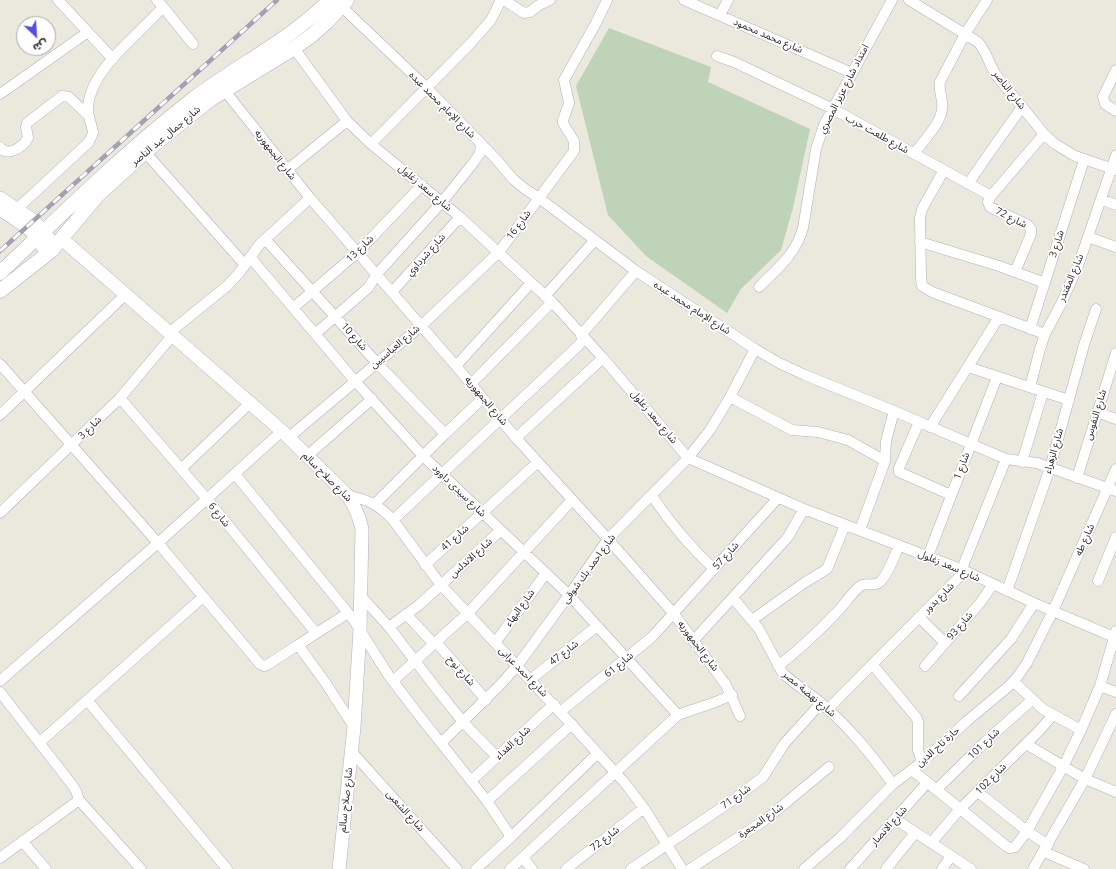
<!DOCTYPE html>
<html>
<head>
<meta charset="utf-8">
<style>
  body { margin:0 }
  #map { position:relative; width:1116px; height:869px; overflow:hidden; background:#ebe8de; font-family:"Open Sans","Noto Sans Arabic",sans-serif }
  canvas { display:block }
  .north { position:absolute; left:16px; top:16px; width:40px; height:40px; box-sizing:border-box; background:#fff; border:1px solid #aaa; border-radius:50%; rotate:155deg; font-size:11px; font-weight:700; line-height:16px; text-align:center; color:#2a2a2a }
  .north::after { content:''; display:block; margin:auto; width:14px; height:18px; background:#544de8; clip-path:polygon(50% 0,100% 100%,50% 72%,0 100%) }
</style>
</head>
<body>
<div id="map">
<canvas width="1116" height="869"></canvas>
<div class="north">ش</div>
</div>
<script>
const g = document.querySelector('canvas').getContext('2d');
g.lineJoin = 'round';
function fill(path, color) { g.fillStyle = color; g.fill(path, 'evenodd'); }
function strokePath(path, color, width, dash) { g.strokeStyle = color; g.lineWidth = width; g.lineCap = dash ? 'butt' : 'round'; g.setLineDash(dash || []); g.stroke(path); }
function drawText(font, color, halo, rows, align = 'center') {
  g.font = font + ' "Open Sans","Noto Sans Arabic",sans-serif'; g.lineWidth = 3.5; g.setLineDash([]); g.textBaseline = 'middle'; g.strokeStyle = halo; g.fillStyle = color; for (const [text, x, y, turn = 0] of rows) {
    g.save(); g.translate(x, y); g.rotate((+turn || 0) * Math.PI / 180); g.textAlign = isNaN(turn) ? turn : align; if (halo) g.strokeText(text, 0, 0); g.fillText(text, 0, 0); g.restore();
  }
}
const cemetery = new Path2D(`
  M609,28l102,39 -3,15 102,47 -17,79 -12,42 -40,39 -14,24 -81,-57 -38,-41 -32,-129z`);
const minor = new Path2D(`
  M58,0l55,59
  M504,0l20,13 6,-1 9,-7 11,-5
  M684,0l168,73
  M909,0l69,42c9,10 11,22 18,33l48,59 11,10 20,12 41,14
  M163,7l30,37
  M342,7l84,80 70,72 17,20 12,10 14,9 97,73 119,78 24,14 26,12 89,36 112,48 31,4 79,28
  M720,15l8,-15
  M294,48l53,73 24,23 89,73 92,85 51,56 85,100 116,51 159,61 71,33 82,35
  M717,56l17,6 99,47 158,87
  M1116,70l-13,27 2,7 11,7
  M225,91l85,107 146,168 60,72 92,101 66,75 52,71 14,31
  M0,94l88,-62
  M371,144l99,-100 21,-24 10,-20
  M0,147c7,11 23,0 28,-9l-2,-11 1,-4 35,-27 7,1 20,19
  M145,152l100,113
  M914,154c8,-12 27,-30 28,-45 2,-9 -4,-17 -2,-27l25,-48 22,-34
  M287,170l60,-49
  M944,170l-22,39 -2,9 1,61 1,7 10,6 113,42
  M968,184l22,-32 32,-45
  M1101,199l15,6
  M17,209l72,-67 4,-9c-1,-9 -6,-17 -5,-27 4,-39 51,-71 75,-99l-6,-7
  M1088,237l28,10
  M265,239l112,124 68,71
  M920,242l79,24 46,17
  M250,257l105,124 68,75 146,139 109,120
  M1015,272l16,-38v-5l-3,-4 -38,-18 -2,-5 3,-6 53,-62
  M759,287c19,-19 37,-33 44,-59l13,-79 8,-24 68,-125
  M392,292l68,-75
  M545,296l50,-56
  M293,308l65,-56 64,-67
  M1030,329l54,-169
  M169,333l58,-47 13,-14 19,-27 51,-47
  M315,334l53,-46 9,-14 65,-72 32,-40 6,-9 1,-8
  M0,364l158,179 102,121 4,2 3,-1 31,-20 27,37 29,45
  M456,366l75,-83
  M968,367l101,33
  M471,384l81,-82
  M1030,387l10,-38 5,-15 16,-30 17,-38 38,-111
  M730,397l62,33 26,2 30,8 37,21
  M120,398l87,101 109,134
  M1097,412l19,7
  M0,415l125,-120
  M919,422l-20,46v4l52,23
  M930,427l69,-110
  M288,438l133,-112 78,-74 75,-101v-10l-11,-18v-3l6,-17 -5,-23 32,-57 11,-23
  M516,438l87,-80
  M307,456l65,-57
  M1022,462l21,-70
  M181,469l69,-66
  M235,474l118,145 36,57 29,38 69,87 24,36
  M1077,478l39,-125
  M347,495c21,5 31,9 46,25l48,65 119,127 64,70 20,26 38,61
  M652,496c19,28 37,50 62,73
  M375,504l70,-70 38,-36
  M0,513l120,-115 52,-62
  M393,520l186,-175 3,-4 -1,-6 55,-64
  M860,530l25,-69 1,-20 8,-30
  M928,556l69,-179
  M425,565l113,-103
  M1098,581l18,-44
  M1007,591l43,-123 34,-123 12,-36
  M361,596l28,31 50,65 24,30 34,35
  M733,598l26,31 23,43c10,11 27,20 39,31 29,25 49,50 72,81
  M406,614l28,30
  M919,617l26,26
  M752,620l52,-37 23,-14 18,-44
  M389,627l30,-22 82,-75
  M694,640l94,-103 16,-28
  M436,642l50,58
  M495,643l51,-70
  M298,645l50,-32
  M872,664l44,53 2,5v28l4,12
  M778,666c21,-16 40,-34 59,-54 7,-7 14,-18 22,-25 7,-6 16,1 22,-6 9,-10 13,-24 18,-36
  M925,666l55,-63 13,-19
  M530,680l67,-54
  M0,681l158,-138 124,-112
  M393,681l74,-67 105,-114
  M1014,682l29,27 38,21
  M1100,686l16,6
  M0,692l73,94 3,5 3,9 -79,58
  M959,696l52,-57 23,-36
  M87,700l140,169
  M828,709l132,-133 5,-15 41,-102
  M560,712l92,-75 126,-139
  M39,743l164,-146
  M441,743l59,-58 17,-19 52,-71 39,-56 80,-81 22,-28 20,-33 25,-48
  M1026,744l59,35 31,13
  M352,752l105,117
  M912,770l94,76 4,2 5,-1 12,-16 36,-64 18,-37 19,-44 16,-55
  M471,781l83,-77
  M936,790l51,-50 45,-40
  M978,792l49,39 21,14
  M79,800l62,69
  M487,801l85,-77
  M895,819l76,50
  M22,841l24,28
  M931,843l29,-34 78,-77 15,-17
  M1044,852l40,17
  M523,858l9,11
  M476,869l35,-32 87,-84
  M510,869l168,-154 11,-4 24,-8 19,-8
  M566,869l78,-61
  M631,869l102,-69 30,-23 21,-33 37,-41
  M690,869l75,-49 64,-53
  M804,869l37,-32 52,-53 29,-22 45,-41 42,-35 9,-10 9,-13 26,-52 63,-142
  M850,869l77,-86
  M886,869l29,-36
  M942,869l9,-13
  M1033,869l52,-90 31,-65`);
const tertiary = new Path2D(`
  M0,198l34,23 21,25
  M0,209l27,18 10,10 10,17
  M62,239l220,192 65,64c8,11 12,20 15,34l-2,101 -6,97 -15,142`);
const secondary = new Path2D(`
  M0,273c63,-60 125,-121 193,-174 45,-34 97,-59 137,-99
  M0,291l51,-40 47,-56 47,-43 66,-53 83,-51 17,-12 16,-14 20,-22`);
const rail = new Path2D(`
  M0,251l277,-251`);
const streetNames = [
  ["شارع محمد محمود",768,36,23],
  ["امتداد شارع عزيز المصري",844,89,-63],
  ["شارع الناصر",1009,90,52],
  ["شارع الإمام محمد عبده",442,105,45],
  ["شارع طلعت حرب",877,134,29],
  ["شارع جمال عبد الناصر",166,136,-40],
  ["شارع الجمهوريه",275,155,52],
  ["شارع سعد زغلول",425,188,40],
  ["شارع 72",1011,218,27],
  ["شارع 16",519,225,-54],
  ["شارع 3",1057,244,-72],
  ["شارع 13",360,249,-44],
  ["شارع شرداوي",426,255,-48],
  ["شارع المقتدر",1071,278,-67],
  ["شارع الإمام محمد عبده",692,308,33],
  ["شارع 10",354,337,48],
  ["شارع العباسيين",395,347,-40],
  ["شارع الجمهوريه",486,401,50],
  ["شارع النفوس",1096,415,-73],
  ["شارع سعد زغلول",654,417,50],
  ["شارع 3",90,428,-44],
  ["شارع الزهراء",1054,451,-74],
  ["شارع 1",962,466,-69],
  ["شارع صلاح سالم",327,477,45],
  ["شارع سيدى داوود",459,491,44],
  ["شارع 6",219,515,51],
  ["شارع 41",455,538,-42],
  ["شارع طه",1085,540,-66],
  ["شارع 57",726,556,-48],
  ["شارع الاندلس",471,558,-42],
  ["شارع سعد زغلول",949,566,23],
  ["شارع احمد بك شوقى",589,569,-54],
  ["شارع بدور",939,598,-45],
  ["شارع البهاء",520,608,-54],
  ["شارع 93",960,626,-49],
  ["شارع الجمهوريه",698,646,53],
  ["شارع 47",564,653,-38],
  ["شارع 61",619,665,-39],
  ["شارع نوح",461,671,49],
  ["شارع احمد عرابى",523,672,46],
  ["شارع نهضة مصر",809,694,40],
  ["شارع الفداء",513,743,-43],
  ["شارع 101",984,744,-44],
  ["حارة تاج الدين",938,747,-42],
  ["شارع 102",991,779,-45],
  ["شارع 71",736,797,-36],
  ["شارع صلاح سالم",346,800,-84],
  ["شارع الشعبى",405,811,48],
  ["شارع المجعرة",761,821,-35],
  ["شارع الانصار",889,826,-48],
  ["شارع 72",605,839,-38]
];
fill(cemetery, '#bed3b7');
strokePath(minor, '#b2b1bc', 11);
strokePath(tertiary, '#b2b1bc', 14);
strokePath(secondary, '#b2b1bc', 15);
strokePath(minor, '#fff', 10);
strokePath(tertiary, '#fff', 13);
strokePath(secondary, '#fff', 14);
strokePath(rail, '#a2a1b3', 4.5);
strokePath(rail, '#fff', 3, [9]);
drawText('10px', '#2a2a2a', '#fff', streetNames);
</script>
</body>
</html>
